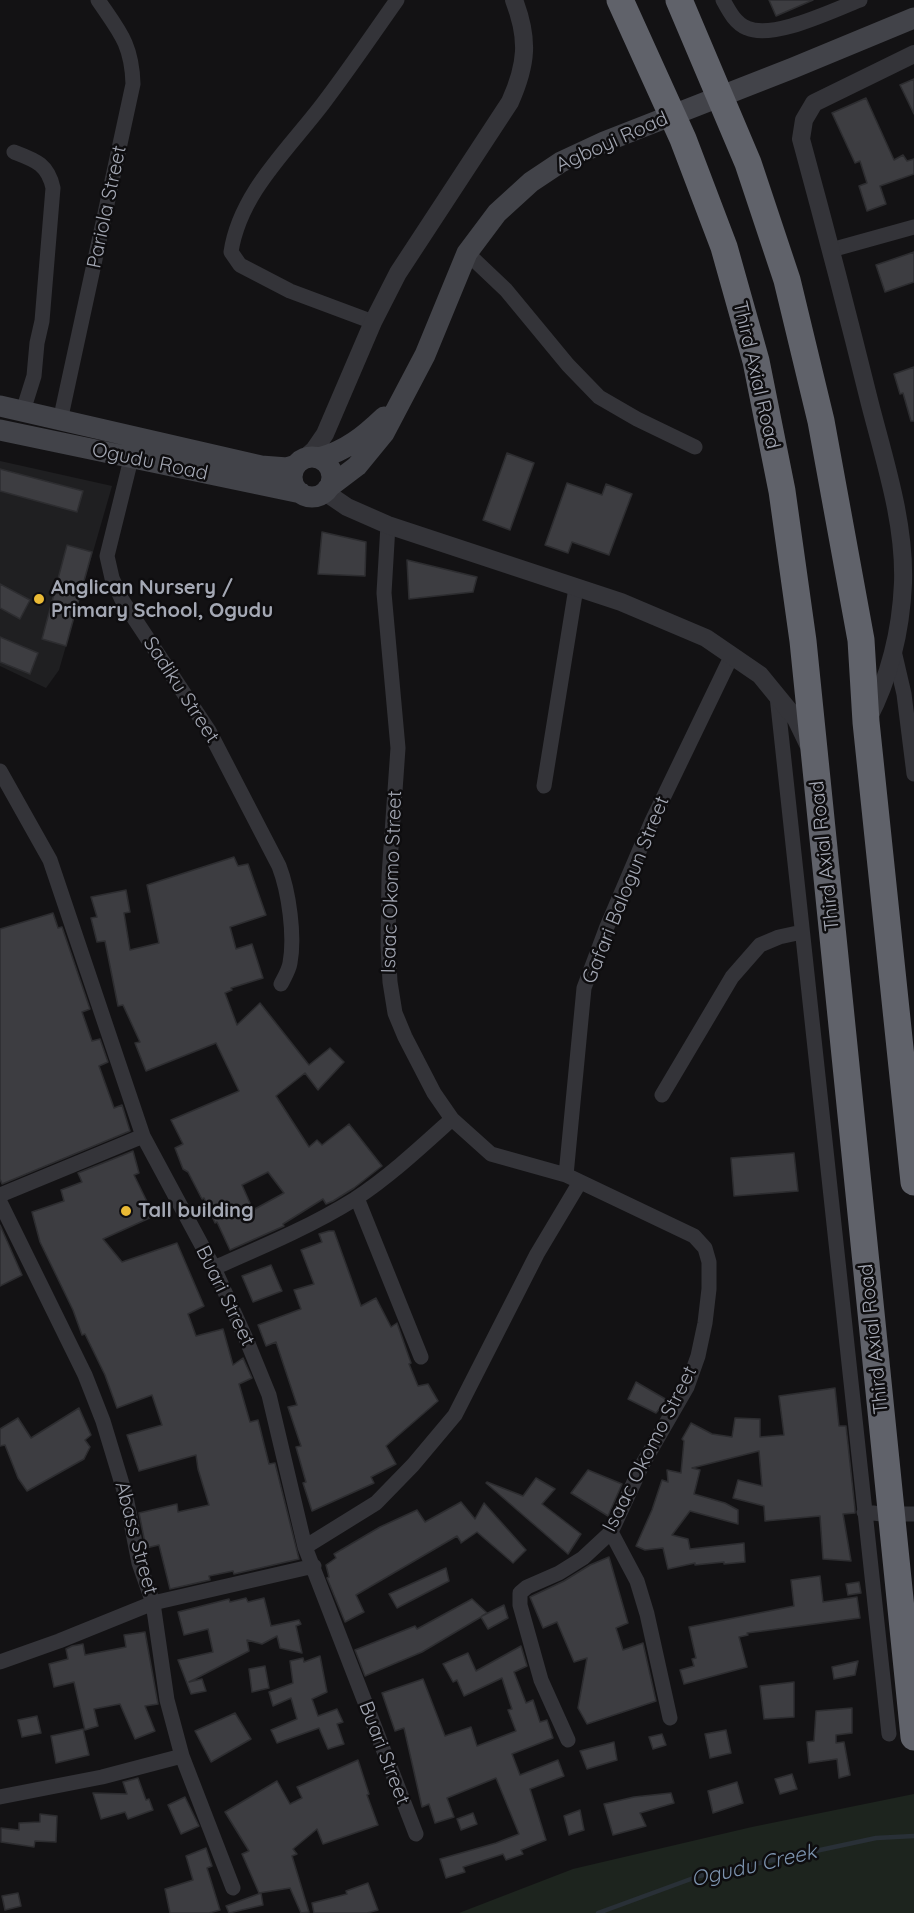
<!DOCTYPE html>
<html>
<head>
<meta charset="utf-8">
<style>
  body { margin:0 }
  canvas { display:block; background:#131214 }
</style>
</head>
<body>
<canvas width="914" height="1913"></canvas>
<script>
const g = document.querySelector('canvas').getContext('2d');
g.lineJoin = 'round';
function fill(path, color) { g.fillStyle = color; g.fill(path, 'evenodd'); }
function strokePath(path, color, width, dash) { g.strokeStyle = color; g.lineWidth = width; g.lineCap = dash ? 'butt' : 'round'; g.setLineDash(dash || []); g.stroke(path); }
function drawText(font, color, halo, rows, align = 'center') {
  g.font = font + ' Quicksand,sans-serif'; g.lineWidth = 5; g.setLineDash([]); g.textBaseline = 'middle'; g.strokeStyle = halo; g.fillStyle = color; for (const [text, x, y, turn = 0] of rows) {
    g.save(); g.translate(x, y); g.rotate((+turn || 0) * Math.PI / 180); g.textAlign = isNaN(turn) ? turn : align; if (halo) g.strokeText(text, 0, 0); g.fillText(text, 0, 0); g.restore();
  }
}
const built = new Path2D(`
  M0,461l112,25 -53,184 -13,18 -46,-22z`);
const green = new Path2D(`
  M914,1794v119h-455l114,-44 179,-42z`);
const stream = new Path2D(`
  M598,1913l101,-37 177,-38 38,-2`);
const building = new Path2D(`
  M769,0h44l-37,16z
  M914,79v35l-14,-29z
  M866,98l28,62 9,-5 4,6 7,-2v15l-34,12 6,18 -19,7 -8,-25 8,-3 -7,-22 -5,2 -23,-50z
  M914,252v30l-29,10 -9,-27z
  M914,367v54h-3l-8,-28 -3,1 -6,-20z
  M507,453l27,10 -24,67 -27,-10z
  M0,469l83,22 -6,21 -77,-21z
  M567,483l35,12 4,-11 26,10 -23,61 -37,-13 -4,11 -23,-8z
  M322,532l44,10 -1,34 -47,-2z
  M67,545l25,7 -26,94 -24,-7z
  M407,560l70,17 -4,15 -64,7z
  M0,584l30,16 -10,19 -20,-11z
  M0,637l38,16 -8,21 -30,-12z
  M234,857l4,9 10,-2 18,51 -36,12 6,22 16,-5 11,34 -32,10 1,2 -7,3 12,32 23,-22 49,62 21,-17 14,14 -26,28 -13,-17 -29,23 33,51 8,-7 5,5 27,-21 33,42 -28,22 -21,13 -7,3 -3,-5 -40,25 1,2 -54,24 -13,-28 -2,1 -11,-25 -2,1 -14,-27 -5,-3 -8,-21 8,-4 -12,-24 68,-29 -23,-48 -70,28 -11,-28 5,-1 -17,-37 -5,1 -13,-65 -8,1 -6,-24 6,-1 -6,-20 35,-7 4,22 -6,1 6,37 29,-7 -12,-58zM268,1172l16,21 -31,17 -11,-25z
  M53,913l5,15 4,-1 28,82 -8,3 10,29 8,-2 8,23 -9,4 15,42 8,-3 8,26 -128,53 -2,-5v-250z
  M133,1151l6,22 -5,2 20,41 -51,23 19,23 55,-19 27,63 -16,8 8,22 27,-7 10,36 10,-7 9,20 -13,6 11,38 8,-2 11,44 6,-1 24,96 -65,15 -1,-3 -24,5 1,4 -40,9 -11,-44 -13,3 -7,-35 38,-9 1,8 31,-7 -11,-36 -2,-14 -57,16 -12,-36 35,-10 -10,-30 -35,13 -12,-33 -20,-41 -3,1 -9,-25 -33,-68 -8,-30 32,-11 -3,-11 21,-8 -4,-9z
  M794,1153l4,38 -64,5 -3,-38z
  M0,1225l22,50 -22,11z
  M329,1231h5l27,75 15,-8 15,29 6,-4 14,40 -2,1 9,22 10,-2 10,17 -52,45 10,18 -25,13 3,6 -62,28 -9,-28 3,-1 -10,-35 5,-1 -13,-39 9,-2 -21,-63 -10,4 -8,-21 43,-16 -7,-19 20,-6 -13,-34 21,-8 -3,-8z
  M271,1265l11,26 -29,11 -11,-26z
  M636,1382l31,18 -11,13 -28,-14z
  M835,1388l4,38h7l9,83v4l-12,1 8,47 -28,-2 -3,-43 -55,5 -1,-15 -31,-8 5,-18 24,6 -3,-35 -67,17 8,2 -6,24 31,9 13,7v14l-48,-13 -18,24 16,4 2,10 54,-6 1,19 -21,2v-2l-29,3v-2l-27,6 -5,-21 -18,2 -9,-4 16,-36 10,-30 6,2 -1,-12 14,3 3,-32 -2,-2 9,-16 21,11 20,3 3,-19 25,1v18l24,-2 -5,-39z
  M79,1408l12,27 -6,5 5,7 -6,12 -57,32 -9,-13 -13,-33 -5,1v-17l18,-11 13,20z
  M588,1470l34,14 -14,32 -37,-23z
  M536,1478l19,11 -13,15 39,30 -13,20 -82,-71 1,-1 36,14z
  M461,1502l14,17 9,-16 42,47 -13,13 -36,-31 -16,11v-1l-4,-6 -101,59 8,17 -19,10 -18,-44 2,-1 -3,-12 10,-7 -2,-4 46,-27 37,-17 8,12z
  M609,1557l19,66 -12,5 7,22 20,-7 13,58 -69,23 -9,-16 9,-50 -13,4 -17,-40 -14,6 -13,-31 34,-16 26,-16z
  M446,1568l3,13 -52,27 -8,-14z
  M820,1576l3,26 34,-5 3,21 -113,15 1,2 -9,2 8,30 -63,17 -4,-14 14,-4 -2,-7 4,-1 -7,-31 105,-21 -3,-26z
  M859,1582l2,11 -13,2 -2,-11z
  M246,1598l2,4 16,-4 7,28 28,-6 2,4 -5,2 6,27 -22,-5 -3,-12 -15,8 -15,-4 2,11 -60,31 13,-3 4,12 -15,3 -13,-34 35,-8 -5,-23 -24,6 -6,-23 51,-13 1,3z
  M472,1599l15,14 -5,3 22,-11 4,13 -20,11 -7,-12 -59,35 -57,24 -10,-26 60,-24 2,3z
  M145,1632l13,72 -13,2 10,25 -20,8 -15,-35 -26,5 4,17 -13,4 -11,-48 -20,5 -5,-23 19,-5 -2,-10 6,-3 11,-2 2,11 41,-8 -2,-12z
  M521,1646l6,20 -13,6 12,31 7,-3 7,22 7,-2 6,18 -41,16 8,21 38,-15 6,16 -34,13 16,51 -25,10 2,4 -17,6 -3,-6 -40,13 2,5 -19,6 -6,-19 56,-16 23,-9 -23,-56 -49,20 7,19 -19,6 -6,-19 -7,3 -18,-79 -9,3 -13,-38 41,-14 22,57 26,-9 6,19 39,-15 -8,-21 4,-1 -10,-31 -38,18 -7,-16 -4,2 -10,-18 25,-11 8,18z
  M320,1656l7,36 -15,7 6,17 19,-7 6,13 -6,2 7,20 -16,5 -9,-21 -42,15 -6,-13 26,-11 -6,-21 -18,8 -4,-14 24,-9 -3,-22 13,-3 1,4z
  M858,1661l-3,14 -21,4 -2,-12z
  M265,1666l4,22 -17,4 -3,-23z
  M794,1682v35l-30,2 -4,-33z
  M852,1708v25l-16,2v8l8,-1 6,33 -11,3 -2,-19 -28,4 -2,-21 7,-1 2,-30z
  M235,1713l16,26 -40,23 -16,-31z
  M37,1716l4,17 -19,4 -4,-17z
  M83,1729l6,26 -33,8 -5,-27z
  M726,1730l5,23 -21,5 -5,-24z
  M662,1734l4,11 -13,4 -4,-12z
  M614,1742l3,18 -30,9 -7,-18z
  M358,1760l11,34 -2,1 11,30 -55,19 -6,-15 -24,20 4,5 -5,2 17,56 -8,1 -11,-25 -31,5 -17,-39 7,-3 -24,-39 52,-31 13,23 12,-6 -5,-11z
  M792,1774l5,15 -17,5 -5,-15z
  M138,1778l8,22 3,-1 4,11 -25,9 -3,-7 -24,7 -8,-26 34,1 -4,-12z
  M737,1782l6,21 -30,10 -5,-22z
  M671,1793l3,10 -34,10 6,13 -33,9 -9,-31 30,-7z
  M185,1797l14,29 -18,8 -13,-29z
  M580,1810l4,20 -15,5 -5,-19z
  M473,1813l4,11 -16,6 -4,-11z
  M40,1814l17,2 -1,26 -21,-1 -1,6 -33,-5v-14l18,2v-7l21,-1z
  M206,1848l6,18 -5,2 13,42 -11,3h-39l-5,-24 28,-9 -7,-24z
  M368,1883l10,27 -11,3h-53l-2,-10 35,-9 -1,-3z
  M18,1893l3,13 -16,4 -3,-14z
  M261,1893l2,12 -34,8 -3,-7z`);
const minor = new Path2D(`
  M723,0c6,11 12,23 24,28 26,12 86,-18 113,-28
  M14,152c21,8 34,12 39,36l-11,133 -5,22 -3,33 -11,35
  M831,250l83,-23
  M467,253l39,37 62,75 31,32 38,22 58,28
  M373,322l-83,-31 -50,-26 -9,-13c9,-60 59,-104 94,-151 25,-33 48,-67 72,-101
  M60,421l73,-337c-1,-40 -14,-53 -35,-84
  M131,459l-24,97 5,22 10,22 87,131 70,135c10,26 16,70 11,97 -1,7 -6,15 -9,21
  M388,525l-4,68 14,155 -9,128 -1,69 2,37 5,31 10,24 29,56 18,26 39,35 75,21 128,61 11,12 4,14v27l-4,34 -7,33 -11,31 -45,78 -31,67 -28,26 -24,15 -32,14 -7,6v12l21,75 27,60
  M894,651l10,43 10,80
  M777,696l112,1038
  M0,771l50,89 93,276 71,132 33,73 22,54 36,152 111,287
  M544,786l32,-198
  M662,1095l70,-118 28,-32 19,-8 23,-5
  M566,1175l18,-187 22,-59 46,-108 80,-166
  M0,1195l143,-59
  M357,1198l64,159
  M0,1202l85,173 18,46 23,76 13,66 14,40 14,97 15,56 51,132
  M214,1268c48,-21 96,-41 141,-69 35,-23 66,-52 97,-80
  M864,1512l18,2h32
  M611,1532l26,49 10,33 23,104
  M305,1547l71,-44 37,-38 42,-50 82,-161 43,-72
  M0,1662l59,-21 94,-38 161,-37
  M0,1797l102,-20 80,-21`);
const tertiary = new Path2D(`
  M305,458l9,-8 11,-16 48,-112 25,-49 112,-171c17,-38 19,-63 4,-102
  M325,492l22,15 41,18 233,77 85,36 54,37 36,44 12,25
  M868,719c21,-41 33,-89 35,-136 2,-60 -18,-121 -33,-179 -22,-89 -45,-177 -69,-265l3,-19 10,-17 100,-49`);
const secondary = new Path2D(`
  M0,406l261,60 26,2 9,-3
  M0,430l301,63
  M292 477a20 20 0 1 1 40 0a20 20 0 1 1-40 0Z
  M319,458c27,-7 45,-22 65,-41
  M328,488l29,-22 27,-33 41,-78 42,-102 30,-40 34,-31 30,-20 43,-20 189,-74 121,-50`);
const motorway = new Path2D(`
  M620,0l63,139 41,108 32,114 26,130 21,150 111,1096
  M679,0l69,163 39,117 34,141 40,219 5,82 48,460`);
const markers = [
  [39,599,6,"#eaba35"],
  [126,1211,6,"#eaba35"]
];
const streetNames = [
  ["Agboyi Road",612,142,-24],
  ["Pariola Street",107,207,-78],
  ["Third Axial Road",756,375,77],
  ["Ogudu Road",150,462,12],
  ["Sadiku Street",181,690,57],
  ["Third Axial Road",825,856,-96],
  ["Isaac Okomo Street",392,882,-88],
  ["Gafari Balogun Street",626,890,-68],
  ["Buari Street",225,1296,64],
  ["Third Axial Road",874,1339,-96],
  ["Isaac Okomo Street",650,1449,-63],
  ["Abass Street",136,1538,75],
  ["Buari Street",384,1753,69]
];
const poiNames = [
  ["Anglican Nursery /",51,588],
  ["Primary School, Ogudu",51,611],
  ["Tall building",138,1211]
];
const waterNames = [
  ["Ogudu Creek",754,1866,-13]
];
fill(built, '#1f1f21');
fill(green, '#1d241e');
strokePath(stream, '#293037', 4.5);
fill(building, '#3d3d41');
strokePath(building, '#2d2d30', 1.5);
strokePath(minor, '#343439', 15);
strokePath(tertiary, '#343439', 18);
strokePath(secondary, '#424349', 21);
strokePath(motorway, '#60626a', 27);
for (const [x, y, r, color] of markers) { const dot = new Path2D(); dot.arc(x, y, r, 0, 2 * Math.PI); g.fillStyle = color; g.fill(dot); strokePath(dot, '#0e0d0f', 2); }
drawText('20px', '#a4a8b4', '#0e0d0f', streetNames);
drawText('bold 20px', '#a4a8b4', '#0e0d0f', poiNames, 'left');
drawText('italic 21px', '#7c93ae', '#0e0d0f', waterNames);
</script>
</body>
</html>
